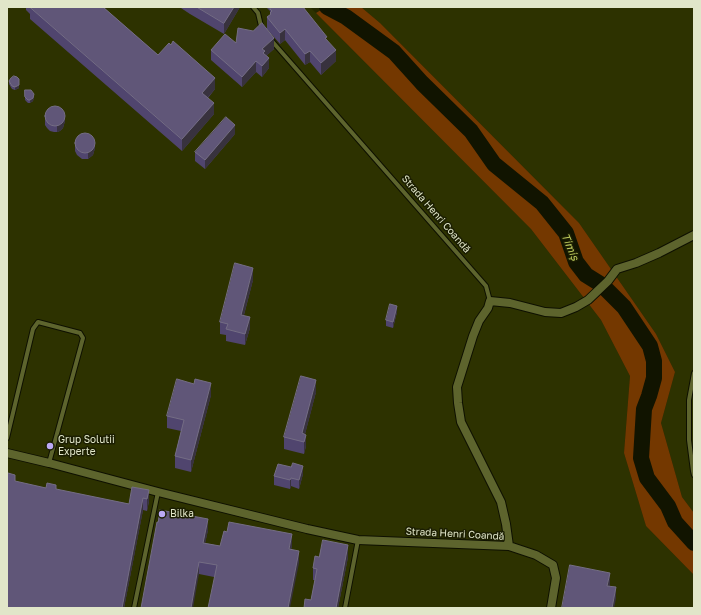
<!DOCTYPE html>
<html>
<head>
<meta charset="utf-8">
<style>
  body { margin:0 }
  #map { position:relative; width:701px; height:615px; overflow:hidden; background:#242800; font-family:"Golos Text",sans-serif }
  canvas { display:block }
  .frame { position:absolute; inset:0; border:8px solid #e1e6c9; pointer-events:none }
</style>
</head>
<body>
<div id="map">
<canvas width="701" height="615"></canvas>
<div class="frame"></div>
</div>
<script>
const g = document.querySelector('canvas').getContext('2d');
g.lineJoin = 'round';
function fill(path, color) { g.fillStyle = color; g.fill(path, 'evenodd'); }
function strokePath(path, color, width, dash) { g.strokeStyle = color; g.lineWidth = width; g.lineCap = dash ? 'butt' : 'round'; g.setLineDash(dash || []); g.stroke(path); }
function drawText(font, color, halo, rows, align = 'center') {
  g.font = font + ' "Golos Text",sans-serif'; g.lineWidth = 3; g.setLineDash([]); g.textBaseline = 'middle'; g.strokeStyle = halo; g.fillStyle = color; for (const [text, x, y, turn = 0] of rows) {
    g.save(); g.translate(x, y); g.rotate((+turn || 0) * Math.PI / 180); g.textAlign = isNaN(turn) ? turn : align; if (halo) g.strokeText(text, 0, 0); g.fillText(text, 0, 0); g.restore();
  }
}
const built = new Path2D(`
  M7,7h303l221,222 70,91 29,56 -6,77 22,73 48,49v33h-687z
  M361,7h333v506l-12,-16 -21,-74 14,-51 -19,-38 -77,-111 -199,-200z`);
const green = new Path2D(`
  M326,7h35l19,16 199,200 77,111 19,38 -14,51 21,74 12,16v62l-48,-49 -22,-73 6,-77 -29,-56 -70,-91 -215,-216z`);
const river = new Path2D(`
  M327,7l19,10 48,35 28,31 49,48 23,33 48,39 24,30 10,29 10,13 16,10 22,22 26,39 4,15v17l-5,18 -5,13 -3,49 6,20 21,28 7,16 19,21`);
const service = new Path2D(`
  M253,7l5,6 3,13 2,2
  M271,40l215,246 4,15
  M694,373l-5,27v40l4,31 1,4
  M7,438l26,-109 5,-7 42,11 3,5 -34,125
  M134,608l24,-116
  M345,608l13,-68`);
const minor = new Path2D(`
  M7,453l42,10 109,29 149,37 51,11 151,6 27,9 17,10 3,13 -5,30
  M509,546l-3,-22 -5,-22 -40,-80 -3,-19 -1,-16 16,-51 6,-15 9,-13 2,-7 20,2 35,9 16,1 15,-6 12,-7 20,-19 9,-12 19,-6 23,-10 35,-18`);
const wall = new Path2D(`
  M26,7h77l55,48 57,34 -7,9 6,16 -32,37 -152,-132v-5l-4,-4z
  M181,7h59l-16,27 -34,-20 -9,-6z
  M266,7h37l24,33 9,21 -15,14 -11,-13 -5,3 -20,-25 -5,4 -13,-15v-12l3,-2v-4z
  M236,43l38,6 -7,6 2,13 -7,9 -6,-5 -14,15 -31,-27v-10z
  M9,81l10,7 -4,2 -3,-1 -3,-5z
  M25,90l9,7 -1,4 -3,2h-2l-3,-3z
  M45,115l20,6 -2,7 -3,3 -3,1h-3l-4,-1 -3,-3 -2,-3z
  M235,134l-30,35 -10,-8v-9z
  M75,140l20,8 -2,7 -5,4h-6l-5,-4 -2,-4z
  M253,280l-9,35 6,13 -5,17 -19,-4v-6l-6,-1v-12z
  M397,312l-4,16 -7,-2v-6z
  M316,392l-11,42 1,12 -2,8 -20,-5v-12z
  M211,395l-20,77 -16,-4v-12l6,-25 -14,-3v-12z
  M291,467l12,7 -4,15 -8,-3 -1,3 -16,-4v-9z
  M15,482l114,22 20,-14v11l-2,10 -4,-1 -19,98h-117z
  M208,530l-3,13 15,3h72l-1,3 8,14 -85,14 -15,-3 -58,34z
  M319,557h29l-10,51h-34l7,-8 4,-20h-2v-12z`);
const shadedWall = new Path2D(`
  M234,7h6l-16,27v-11z
  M285,29v11l-5,4v-11z
  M274,38v11l-9,8 -3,-8z
  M336,50v11l-15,14v-12z
  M310,51v11l-5,3v-11z
  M269,58v10l-7,9v-11z
  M256,61v11l-14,15v-10z
  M215,78v11l-13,15v-11z
  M19,85v3l-4,2v-3z
  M34,94v3l-1,4 -3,2v-3z
  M214,103v11l-32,37v-12z
  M65,115v6l-2,7 -3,3 -3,1v-6z
  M235,125v9l-30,35v-9z
  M95,142v6l-2,7 -5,4v-6z
  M253,268v12l-12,46v-11z
  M397,306v6l-4,16v-6z
  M250,317v11l-5,17v-11z
  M316,380v12l-13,50 -1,-9z
  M211,383v12l-20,77v-12z
  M306,435v11l-2,8v-12z
  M303,466v8l-4,15v-9z
  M291,478v8l-1,3v-9z
  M149,490v11l-2,10v-12z
  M143,498v12l-19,98h-2z
  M208,519v11l-5,24v-11z
  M292,534v12l-3,15v-12z
  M348,545v12l-10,51h-2z
  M299,551v12l-9,45h-2z
  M199,562v12l-6,34h-2z
  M610,573v12l-3,13v-12z
  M616,587v12l-2,9h-2z`);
const building = new Path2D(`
  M30,7h73l55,48 11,-12 2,2 2,-4 42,37 -13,15 12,10 -32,36z
  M197,7h37l-10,16z
  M272,7h31l24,30 -2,1 11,12 -15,13 -11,-12 -5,3 -20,-25 -5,4 -13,-16 4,-3 -1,-1 2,-2 -2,-2z
  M262,23l12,15 -12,11 3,2 -2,2 6,5 -7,8 -6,-5 -14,16 -31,-27 14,-16 11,9 2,-15 15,3z
  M14,76l3,1 2,2v6l-4,2 -3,-1 -3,-5 2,-3z
  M25,90h6l3,4 -1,4 -3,2h-2l-3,-3z
  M45 116a10 10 0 1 1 20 0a10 10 0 1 1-20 0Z
  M226,117l9,8 -30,35 -10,-8z
  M75 143a10 10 0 1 1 20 0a10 10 0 1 1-20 0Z
  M235,263l18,5 -12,47 9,2 -5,17 -19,-5 2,-5 -8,-2z
  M390,304l7,2 -4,16 -7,-2z
  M301,376l15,4 -14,53 4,2 -2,7 -20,-5z
  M177,379l17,5 1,-5 16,4 -20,77 -16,-4 9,-36 -17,-4z
  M293,463l10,3 -4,14 -8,-2 -1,2 -16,-4 4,-12 13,3z
  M8,473l7,2v6l31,7 1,-5 9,2v4l73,15 3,-17 17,3 -2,9 -4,-1 -21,110h-115v-130z
  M160,510l48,9 -5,24 17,3 4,-15 3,1 2,-10 63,12 -3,15 10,2 -11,57h-80l9,-43 -18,-3 -8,46h-50l16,-86h1z
  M323,540l25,5 -12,63h-32l1,-9 6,1 6,-31 -4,-1 2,-12 4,1z
  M570,565l40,8 -3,13 9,1 -4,21h-50z`);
const markers = [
  [50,446,4,"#bcaaf5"],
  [162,514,4,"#bcaaf5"]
];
const streetNames = [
  ["Strada Henri Coandă",436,214,49],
  ["Strada Henri Coandă",455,534,3]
];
const poiNames = [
  ["Grup Solutii",58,440],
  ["Experte",58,452],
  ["Bilka",170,514]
];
const waterNames = [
  ["Timiș",570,247,67]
];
fill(built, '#2d3200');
fill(green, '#743800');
strokePath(river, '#111400', 16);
strokePath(service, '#0e1000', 6);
strokePath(minor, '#0e1000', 10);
strokePath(service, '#5d642d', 4);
strokePath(minor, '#5d642d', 8);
fill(wall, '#50456e');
fill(shadedWall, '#38323e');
fill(building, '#605678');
strokePath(building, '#746d84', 1);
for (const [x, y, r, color] of markers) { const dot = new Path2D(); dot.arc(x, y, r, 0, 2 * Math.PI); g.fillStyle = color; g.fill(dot); strokePath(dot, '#1b1e02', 1.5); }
drawText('10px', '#e1e6c9', '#1b1e02', streetNames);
drawText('10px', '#e1e6c9', '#1b1e02', poiNames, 'left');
drawText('italic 11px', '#c1ce5f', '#1b1e02', waterNames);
</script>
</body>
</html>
